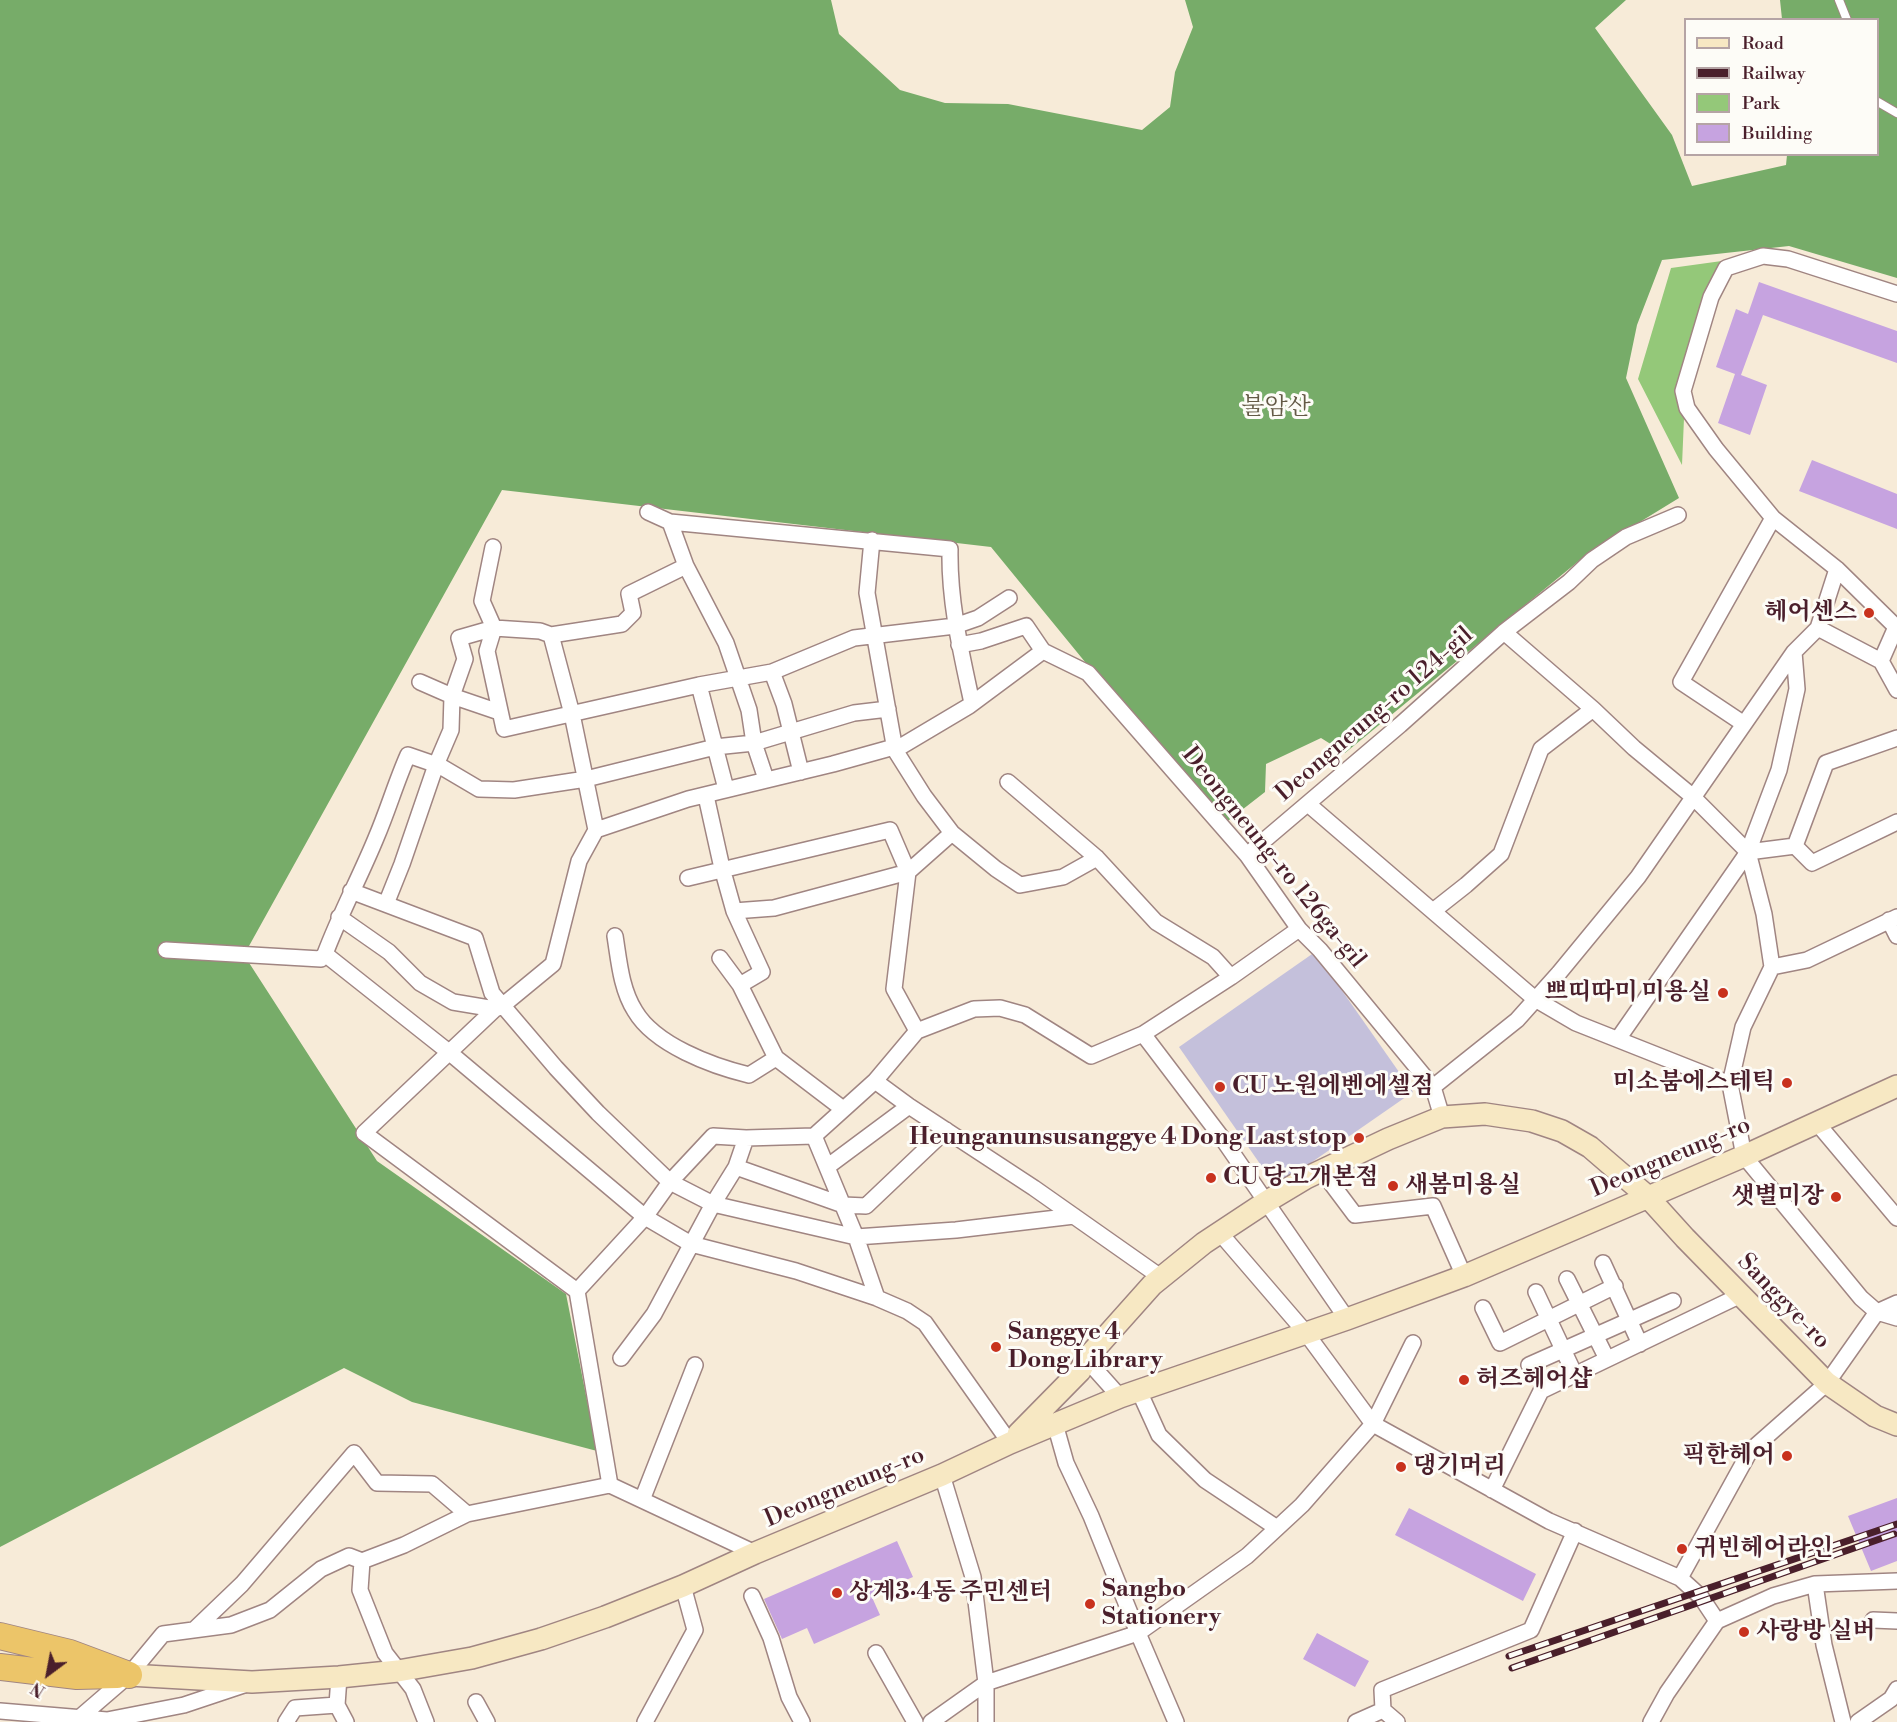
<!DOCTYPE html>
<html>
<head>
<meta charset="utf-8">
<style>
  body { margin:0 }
  #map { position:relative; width:1897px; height:1722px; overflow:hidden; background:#f7ebd8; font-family:"Libre Bodoni",serif }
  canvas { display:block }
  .legend { position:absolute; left:1684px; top:18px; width:195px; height:138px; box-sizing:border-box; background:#fdfcf7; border:2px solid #b5a4a5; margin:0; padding:8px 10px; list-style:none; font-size:18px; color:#4a1f2b }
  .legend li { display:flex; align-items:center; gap:12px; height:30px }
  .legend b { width:30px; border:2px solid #b5a4a5 }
  .north { position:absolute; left:18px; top:1644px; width:60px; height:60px; -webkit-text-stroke:4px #fdfcf7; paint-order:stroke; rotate:212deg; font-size:16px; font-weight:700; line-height:24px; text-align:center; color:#4a1f2b }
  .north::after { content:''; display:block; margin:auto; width:21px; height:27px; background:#4a1f2b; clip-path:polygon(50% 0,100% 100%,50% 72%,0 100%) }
</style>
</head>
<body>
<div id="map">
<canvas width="1897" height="1722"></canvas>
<ul class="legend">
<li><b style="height:8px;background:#f7e8c3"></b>Road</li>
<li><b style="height:8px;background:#4a1f2b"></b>Railway</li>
<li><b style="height:16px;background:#94c879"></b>Park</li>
<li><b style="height:16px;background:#c6a3e0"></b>Building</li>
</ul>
<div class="north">N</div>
</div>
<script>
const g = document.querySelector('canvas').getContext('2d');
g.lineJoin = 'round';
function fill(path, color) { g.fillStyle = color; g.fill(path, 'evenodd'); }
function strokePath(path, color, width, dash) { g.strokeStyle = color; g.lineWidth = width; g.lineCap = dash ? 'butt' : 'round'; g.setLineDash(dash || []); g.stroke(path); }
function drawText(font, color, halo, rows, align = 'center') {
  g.font = font + ' "Libre Bodoni","Noto Serif KR",serif'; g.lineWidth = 6; g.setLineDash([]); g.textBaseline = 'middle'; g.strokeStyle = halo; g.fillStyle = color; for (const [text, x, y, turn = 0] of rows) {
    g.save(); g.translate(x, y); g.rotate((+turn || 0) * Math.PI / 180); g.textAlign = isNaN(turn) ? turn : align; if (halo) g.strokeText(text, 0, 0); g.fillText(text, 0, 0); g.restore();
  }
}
const industrial = new Path2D(`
  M1315,952l98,140 -137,95 -97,-140z`);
const green = new Path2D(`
  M1729,260l-44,135 -3,70 -44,-86 33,-111z`);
const forest = new Path2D(`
  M0,0h831l8,34 61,56 45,13 63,1 134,26 28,-23 5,-35 18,-45 -8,-27h441l-31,28 77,107 20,51 94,-21 1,-10 91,-1v-134l-96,-1 -2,-19h117v278l-108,-32 -127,14 -25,65 -11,53 53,120 -93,57 -241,198 -24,-15 -55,26 -1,28 -45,35 -229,-280 -489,-57 -258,465 133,206 189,133 31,157 -185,-49 -68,-34 -344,179z`);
const building = new Path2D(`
  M1759,282l138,49v32l-134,-48 -22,60 26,10 -17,50 -32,-12 17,-49 -19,-7 20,-58 12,5z
  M1812,460l85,34v35l-98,-38z
  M1897,1498v63l-26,10 -23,-55z
  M1409,1508l127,66 -13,27 -128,-66z
  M897,1541l16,36 -42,18 9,20 -66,29 -7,-16 -25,11 -18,-40z
  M1317,1633l52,28 -14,26 -52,-28z`);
const service = new Path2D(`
  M1839,0l8,20
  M1878,102l19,11`);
const minor = new Path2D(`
  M648,512l22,10 280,27c-1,53 11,103 22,154
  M670,522l16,44 40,77 23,67 5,33 12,36
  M872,540l-5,53 28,157 29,46 28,37 44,36 24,16 43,-8 34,-19
  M493,547l-11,54 12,27 46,3 11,4 71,-11 11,-11 -4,-19 57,-28
  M494,628l-7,23 17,78 195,-44 73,-13 82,-34 101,-12 23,-8 31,-20
  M1818,628l63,33
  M1504,632l89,77 41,39 58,48 56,56 16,62 8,53 -29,60 -13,57 14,72 117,142 16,14 20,6
  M551,635l21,79 24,116
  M959,645l22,-4 45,-15 17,25
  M1881,661l15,-34 -59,-58 -64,-51 -57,-69 -29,-41 -4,-17 28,-94 15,-29 37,-12 25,3 109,35
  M1881,661l16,29
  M772,672l12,32 17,68
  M420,682l32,14 47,16
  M699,685l27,104
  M1744,724l-63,-42 92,-164
  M1008,782l89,76 59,64 57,35 18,20
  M706,796l16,72 12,43 28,61 -22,13 36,73 67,51
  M1308,804l227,195 41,24 154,61
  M596,830l92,-31 145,-35 61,-17 1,3 74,-44 74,-55 45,22 159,182 52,74 21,21 113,137 9,30
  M596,830l-17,31 -26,103 -51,42 -7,3 -131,124 213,158 33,194
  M1795,846l31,-83 71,-25
  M1748,852l47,-6 17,17 85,-41
  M1247,855l153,-130 104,-93 65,-50 23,-22 34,-23 52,-22
  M688,878l202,-48 18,42 -134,36 -40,3
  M351,891l124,47 17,55 64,75 42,45 72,69 43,22 143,33 100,-7 118,-14
  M386,904l16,-40 34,-99 15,-35 1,-34 13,-37 -6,-21 35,-10
  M1433,911l33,-26 35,-31 40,-105 52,-40
  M339,917l50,35 31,31 33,19 42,7
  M1889,920l8,16
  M615,936c4,25 6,53 20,75 20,34 77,55 114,64l27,-17
  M166,950l155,9 4,-5c15,-40 35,-77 51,-116 12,-28 20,-56 32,-83l32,11 39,23 35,1 72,-11 129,-32 39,-4 100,-30 34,-4
  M325,954l125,99 195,164 46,27 105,27 81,27 30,13 18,12 85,120
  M720,958l20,27
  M1772,967l35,-7 90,-43
  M917,1031l-23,-42 14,-117 44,-39
  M1143,1034l79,104 125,181
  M1618,1039l130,-187 31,-82 18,-81 -3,-37
  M875,1081l34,25 125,82 128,90
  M1433,1087l84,-67 42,-47 79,-96 156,-225 24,-24 19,-59
  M1817,1123l80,95
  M814,1136l42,101 21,61
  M736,1167l107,38 23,1 80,-76
  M827,1167l82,-61
  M1322,1171l33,44 78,-9 31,70
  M1220,1233l86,100 67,91 176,97 131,57 21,19 16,24
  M1603,1263l37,81
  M1567,1279l40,80
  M577,1291l68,-74 25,-35 43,-46 33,2 68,-2 61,-55 42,-50 57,-22 26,-1 25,7 66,41 52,-22 88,-57 68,-48
  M1536,1292l39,83
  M1483,1308l17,35 115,-57
  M621,1358l33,-44 59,-110 23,-37 10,-29
  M1086,1359l34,38
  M1529,1365l144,-64
  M1139,1391l20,44 46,45 72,48
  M1055,1424l11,39 25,53 47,117 38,89
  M942,1475l31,102 13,106v39
  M1492,1490l49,-99 200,-96
  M642,1500l53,-135
  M362,1561l-2,29 25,63 28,36 13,33
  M1680,1578l70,-127 77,-68 50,-71 20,-9
  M1815,1584l9,61 19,77
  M752,1596l19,42 18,59 13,25
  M1873,1620l24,1
  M195,1629l47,-45 112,-131 23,30 55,1 35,30
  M876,1653l39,69
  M339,1677l-2,28 9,17
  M476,1702l11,20
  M1383,1710l-1,-20 149,-60 44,-99
  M1383,1710l14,12
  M0,1711l107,9 77,-15 60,-20
  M78,1719l51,-44 34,-41 68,-9 39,-15 51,-41 28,-13 13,5 42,-16 63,-31 143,-29 145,68
  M286,1722l9,-14 42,-3
  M645,1722l50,-92 -12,-44
  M931,1722l55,-39 152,-50 109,-77 55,-51 71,-81 40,-81
  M1356,1722l27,-12
  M1651,1722l16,-29 50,-72 56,-25 42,-12 82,-3
  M1858,1722l33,-23 6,-10`);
const secondary = new Path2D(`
  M1018,1434l62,-63 6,-12 66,-74 52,-42 62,-41 40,-24 82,-39 54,-22 43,-3 47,7 30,10 28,16 57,49 38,42 142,145 48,33 22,9
  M129,1675l123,7 87,-5 59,-6 74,-13 69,-19 64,-22 78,-31 72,-33 187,-78 68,-32 110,-46 227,-78 117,-43 280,-120 153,-70`);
const trunk = new Path2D(`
  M0,1636l70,17 59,22
  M0,1667l77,9 40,-1`);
const rail = new Path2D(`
  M1509,1656l388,-132
  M1512,1668l382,-134`);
const markers = [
  [1869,613,6,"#c8321e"],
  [1723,993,6,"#c8321e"],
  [1787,1083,6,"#c8321e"],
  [1220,1087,6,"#c8321e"],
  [1359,1138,6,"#c8321e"],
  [1211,1178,6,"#c8321e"],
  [1393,1186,6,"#c8321e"],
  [1836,1197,6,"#c8321e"],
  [996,1347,6,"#c8321e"],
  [1464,1380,6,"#c8321e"],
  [1787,1456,6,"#c8321e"],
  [1401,1467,6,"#c8321e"],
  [1682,1549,6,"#c8321e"],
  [837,1593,6,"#c8321e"],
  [1090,1604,6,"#c8321e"],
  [1744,1632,6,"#c8321e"]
];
const parkNames = [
  ["불암산",1276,408]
];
const poiNames = [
  ["헤어센스",1857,613,"right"],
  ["쁘띠따미 미용실",1711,993,"right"],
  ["미소붐에스테틱",1775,1083,"right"],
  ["CU 노원에벤에셀점",1232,1087],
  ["Heunganunsusanggye 4 Dong Last stop",1347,1138,"right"],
  ["CU 당고개본점",1223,1178],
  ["새봄미용실",1405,1186],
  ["샛별미장",1824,1197,"right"],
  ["Sanggye 4",1008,1333],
  ["Dong Library",1008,1361],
  ["허즈헤어샵",1476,1380],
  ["픽한헤어",1775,1456,"right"],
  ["댕기머리",1413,1467],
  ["귀빈헤어라인",1694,1549],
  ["Sangbo",1102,1590],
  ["Stationery",1102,1618],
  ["상계3·4동 주민센터",849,1593],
  ["사랑방 실버",1756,1632]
];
const streetNames = [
  ["Deongneung-ro 124-gil",1375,715,-41],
  ["Deongneung-ro 126ga-gil",1273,858,51],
  ["Deongneung-ro",1671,1158,-23],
  ["Sanggye-ro",1783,1302,46],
  ["Deongneung-ro",845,1488,-23]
];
fill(industrial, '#c4c0db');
fill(green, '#94c879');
fill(forest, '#77ac69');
fill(building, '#c6a3e0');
strokePath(service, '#a08582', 10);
strokePath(minor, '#a08582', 18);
strokePath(secondary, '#a08582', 24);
strokePath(trunk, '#a08582', 28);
strokePath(service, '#fff', 8);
strokePath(minor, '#fff', 15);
strokePath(secondary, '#f7e8c3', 21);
strokePath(trunk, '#ecc569', 26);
strokePath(rail, '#4a1f2b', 7);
strokePath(rail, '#fdfcf7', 4.5, [14]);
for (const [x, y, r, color] of markers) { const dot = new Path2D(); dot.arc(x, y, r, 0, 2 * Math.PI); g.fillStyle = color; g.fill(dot); strokePath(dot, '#fdfcf7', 2); }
drawText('24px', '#645a46', '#fdfcf7', parkNames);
drawText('bold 24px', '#4a1f2b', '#fdfcf7', poiNames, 'left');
drawText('24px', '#4a1f2b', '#fdfcf7', streetNames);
</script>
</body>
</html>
